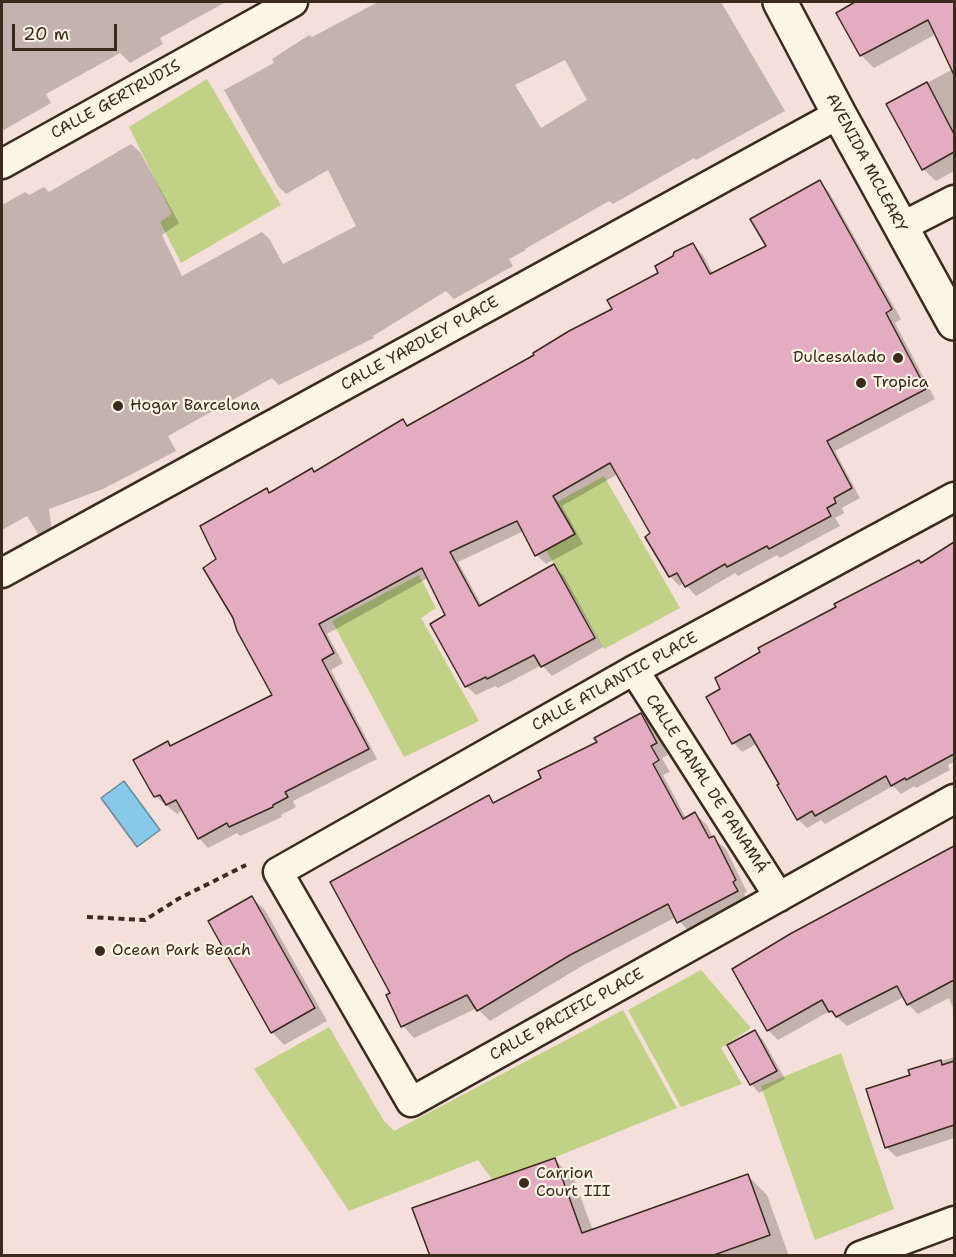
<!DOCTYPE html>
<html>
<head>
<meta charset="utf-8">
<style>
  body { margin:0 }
  #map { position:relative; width:956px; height:1257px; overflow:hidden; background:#f4dfda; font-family:"Shantell Sans",sans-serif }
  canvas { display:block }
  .frame { position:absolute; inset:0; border:3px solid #3b2a1e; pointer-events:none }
  .scale { position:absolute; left:12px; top:24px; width:105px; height:27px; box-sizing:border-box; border:3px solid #3b2a1e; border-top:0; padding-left:8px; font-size:18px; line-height:21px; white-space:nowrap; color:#3b2a1e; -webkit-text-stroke:4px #fcf5e5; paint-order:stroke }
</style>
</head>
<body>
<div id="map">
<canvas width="956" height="1257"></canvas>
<div class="frame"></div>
<div class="scale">20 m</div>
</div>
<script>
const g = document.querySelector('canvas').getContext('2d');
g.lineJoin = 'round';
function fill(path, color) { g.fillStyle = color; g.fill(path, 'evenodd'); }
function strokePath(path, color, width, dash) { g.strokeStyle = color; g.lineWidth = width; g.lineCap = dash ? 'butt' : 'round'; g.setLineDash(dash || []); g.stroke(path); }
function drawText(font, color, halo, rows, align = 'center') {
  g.font = font + ' "Shantell Sans",sans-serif'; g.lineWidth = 4.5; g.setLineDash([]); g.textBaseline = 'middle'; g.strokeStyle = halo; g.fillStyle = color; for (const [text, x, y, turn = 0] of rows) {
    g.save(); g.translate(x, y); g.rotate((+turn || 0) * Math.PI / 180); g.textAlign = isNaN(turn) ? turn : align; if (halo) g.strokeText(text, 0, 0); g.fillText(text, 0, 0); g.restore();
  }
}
const green = new Path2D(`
  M207,79l74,126 -100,58 -21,-41 12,-8 -43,-87z
  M604,476l76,132 -76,41 -58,-99 29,-16 -18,-32z
  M419,575l17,33 -15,10 58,103 -75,36 -72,-136z
  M701,970l50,58 -30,20 21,36 -61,23 -53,-97z
  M623,1010l54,98 -183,74 -16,-22 -129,51 -95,-142 75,-42 55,94 10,10z
  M841,1053l53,156 -79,31 -54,-154z`);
const water = new Path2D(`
  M124,781l36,49 -23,17 -36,-49z`);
const shadow = new Path2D(`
  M2,2h224l-66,36 3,6 -33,19 -10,-10 -74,41 5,9 -49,28z
  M378,2h343l64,109 -89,49 -2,-2 -81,46 -4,-3 -84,48 1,1 -17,9 4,7 -59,33 -8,-8 -73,45 1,2 -95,47 -7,-7 -104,58 8,15 -73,38 -54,20 4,30 -7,4 -8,-9 -11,-18 -25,14v-325l23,-13 4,3 15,-8 5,5 82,-48 9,8 39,71 -17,12 20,41 80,-44 8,8 13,24 73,-38 -28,-56 -42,24 -8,-8 -54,-96 50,-27 -2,-4 37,-24 3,2zM565,60l22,40 -46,28 -26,-43z
  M858,2h96v169l-18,10 -13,-12 -35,-65 65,-35 -17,-35 -62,34 -12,-12 -24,-43z
  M820,182l9,10 72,127 -6,4 40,76 -100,52 25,47 -18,10 2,5 -9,5 5,8 -60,32 -3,-3 -39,21 -3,-3 -39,23 -12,-13 -5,3 -9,-10 -18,-42 -34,-60 -56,32 21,38 -37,20 -9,-9 -13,-24 -66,31 24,44 72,-40 10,10 39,71 -51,29 -10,-11 -44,23 -3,-2 -19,9 -10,-9 -19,-71 -19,-37 -101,56 16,29 -12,7 46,89 -84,42 3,6 -15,8 1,2 -42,19 -3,-3 -29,15 -9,-10 -16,-28 -6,4 -22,-18 12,-53 4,4 103,-51 -56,-136 48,-70 4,4 45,-21 88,-52 6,6 127,-71 78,-47 46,-35 33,-29 10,10 10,19 55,-28z
  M954,544v218l-6,3 2,5 -34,18 -2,-2 -13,8 -8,-8 -68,38 -4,-4 -14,8 -9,-9 -17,-34 -25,-41 -14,8 -8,-9 -26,-45z
  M641,715l11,11 16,29 -6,3 8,14 -7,3 23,43 9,-4 12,11 6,13 13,11 21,43 -3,2 4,8 -58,31 -14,-16 -94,49 -92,55 -13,-13 -63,30 -11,-12 -15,-30 4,-2 96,-197 7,7 48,-26z
  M954,848v163l-5,-13 -31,16 -10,-10 -4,-7 -57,29 -17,-15 -52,29 -10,-10 -34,-61 56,-33z
  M252,898l13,12 62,111 -43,24 -12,-13z
  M755,1031l8,9 22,39 -26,14 -8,-9z
  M954,1057v81l-58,19 -10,-10 26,-71 -2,-5z
  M554,1159l20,20 19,52 155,-55 19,19 22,61h-358z`);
const building = new Path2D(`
  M855,2h99v73l-26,-55 -68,36 -24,-43z
  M927,82l27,52v18l-32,18 -36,-66z
  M820,180l72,129 -6,4 40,76 -99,52 25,47 -18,10 2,5 -9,5 4,8 -62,33 -2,-3 -40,21 -2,-3 -40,23 -8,-14 -8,4 -24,-40 5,-4 -40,-70 -57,33 22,38 -40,22 -18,-35 -67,31 29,54 75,-42 41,74 -54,29 -7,-12 -47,24 -1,-2 -21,10 -35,-63 15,-9 -23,-47 -103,56 15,29 -12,7 47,89 -84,43 3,5 -15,8v2l-44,20 -2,-4 -29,16 -22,-39 -10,5 -6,-10 -6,2 -21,-37 35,-19 2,5 102,-51 -35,-64 -4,-13 -30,-50 13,-9 -16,-33 67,-38 2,5 43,-25 2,4 89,-53 4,7 127,-71 -1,-2 36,-22 43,-22 -5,-9 51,-27 -3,-7 18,-10 1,-4 19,-9 17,31 56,-28 -16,-27z
  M954,542v212l-48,26 -1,-2 -14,8 -5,-10 -71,40 -3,-5 -15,9 -20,-35 2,-1 -29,-50 -18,10 -26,-47 14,-8 -5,-11 45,-26 -2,-4 78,-41 -2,-3 85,-44 2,3z
  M641,713l16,30 -6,3 8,14 -6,4 30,55 12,-7 14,26 5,-2 22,44 -3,2 5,9 -61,32 -9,-19 -98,51 -93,56 -10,-16 -66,32 -15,-32 4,-2 -60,-111 159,-87 4,8 48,-25 -3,-7 59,-29 -3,-4z
  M954,846v134l-47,25 -10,-19 -61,31 -4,-6 -3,1 -7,-12 -55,31 -35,-62 58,-35z
  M252,896l63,112 -44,25 -63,-112z
  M755,1030l22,41 -27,14 -23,-40z
  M941,1060l1,5 12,-4v64l-69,23 -19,-59 44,-14 -2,-5z
  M555,1158l27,75 166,-59 22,61 -59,21h-281l-18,-48z`);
const path = new Path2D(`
  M87,917l58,3 33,-21 68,-34`);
const minor = new Path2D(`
  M2,164l291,-162
  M901,227l53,-27
  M954,497l-320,173 -356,202 133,230 543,-303
  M2,573l837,-459
  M634,670l145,227
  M860,1256l94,-35`);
const tertiary = new Path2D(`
  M780,2l59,112 115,209`);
const markers = [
  [898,358,6,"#3b2a1e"],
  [861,383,6,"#3b2a1e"],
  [118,406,6,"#3b2a1e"],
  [100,951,6,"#3b2a1e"],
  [524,1183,6,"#3b2a1e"]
];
const streetNames = [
  ["CALLE GERTRUDIS",116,100,-29],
  ["AVENIDA MCLEARY",866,163,62],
  ["CALLE YARDLEY PLACE",420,344,-29],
  ["CALLE ATLANTIC PLACE",615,682,-29],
  ["CALLE CANAL DE PANAMÁ",706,784,57],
  ["CALLE PACIFIC PLACE",567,1015,-29]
];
const poiNames = [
  ["Dulcesalado",886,358,"right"],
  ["Tropica",873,383],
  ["Hogar Barcelona",130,406],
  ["Ocean Park Beach",112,951],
  ["Carrion",536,1174],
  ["Court III",536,1192]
];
fill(green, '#c1d185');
fill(water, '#88c8e9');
strokePath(water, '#698998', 1.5);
fill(shadow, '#0003');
fill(building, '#e3acc1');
strokePath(building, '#3b2a1e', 1.5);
strokePath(minor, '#3b2a1e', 33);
strokePath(tertiary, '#3b2a1e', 38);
strokePath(path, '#3b2a1e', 4, [6, 4.5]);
strokePath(minor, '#fcf5e5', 28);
strokePath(tertiary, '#fcf5e5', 33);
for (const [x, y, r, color] of markers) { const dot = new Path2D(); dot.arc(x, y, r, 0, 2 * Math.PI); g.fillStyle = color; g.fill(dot); strokePath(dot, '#fcf5e5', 2); }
drawText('16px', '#3b2a1e', '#fcf5e5', streetNames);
drawText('16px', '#3b2a1e', '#fcf5e5', poiNames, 'left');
</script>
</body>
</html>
